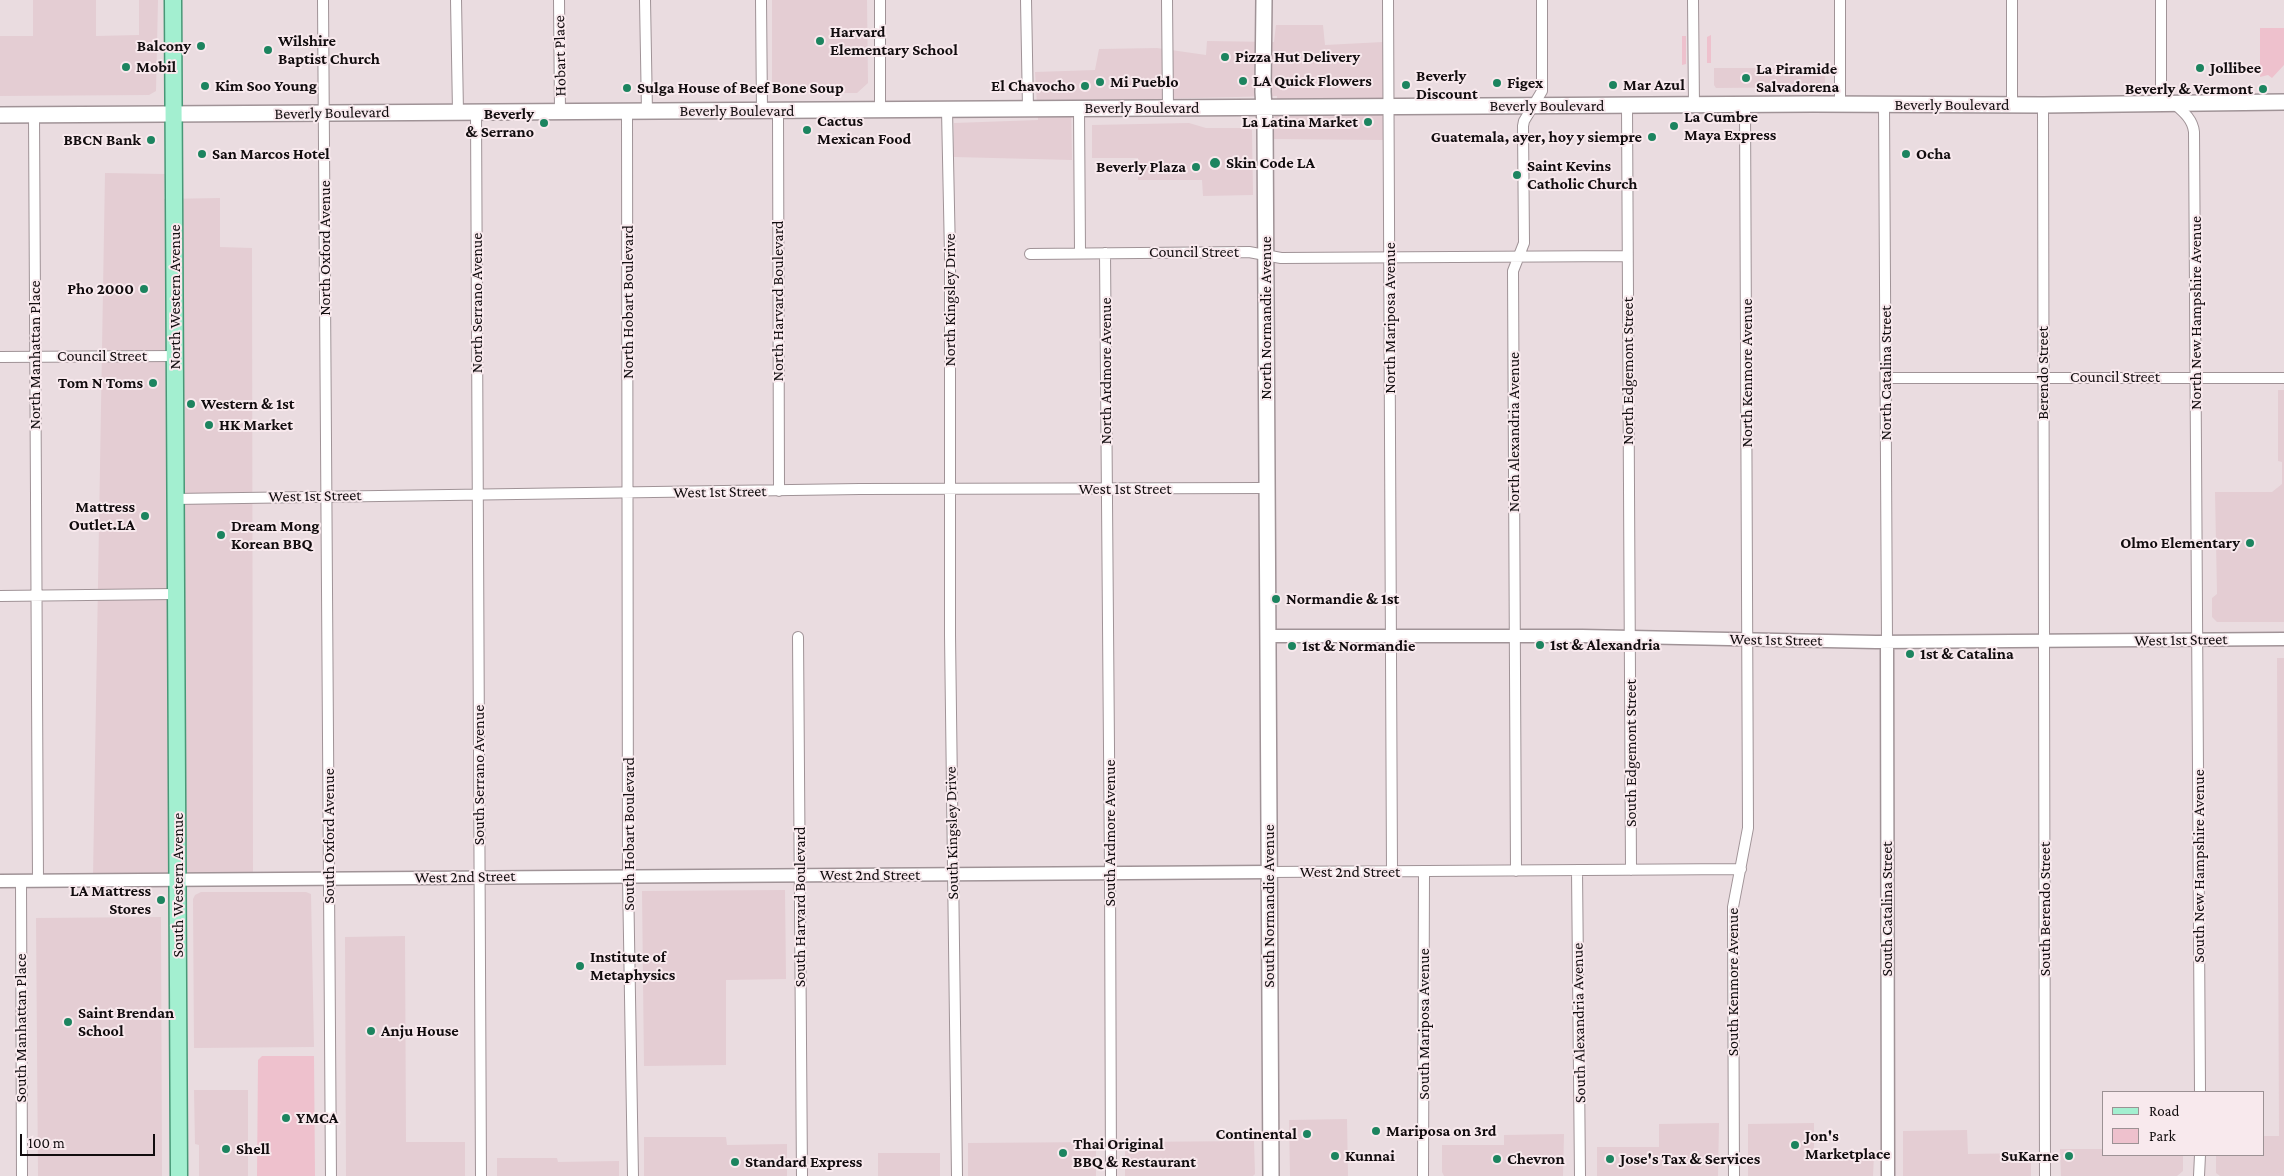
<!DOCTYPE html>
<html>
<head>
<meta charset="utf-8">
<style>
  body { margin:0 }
  #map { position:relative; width:2284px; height:1176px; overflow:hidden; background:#eadce0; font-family:"Crimson Pro",serif }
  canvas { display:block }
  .legend { position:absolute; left:2102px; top:1091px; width:162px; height:65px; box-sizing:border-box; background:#f8e9ed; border:1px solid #9c9194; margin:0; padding:6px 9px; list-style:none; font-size:15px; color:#110c0e }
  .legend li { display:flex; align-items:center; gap:10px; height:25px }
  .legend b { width:25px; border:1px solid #9c9194 }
  .scale { position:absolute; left:20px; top:1134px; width:135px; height:22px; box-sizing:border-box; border:2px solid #110c0e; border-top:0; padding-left:6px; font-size:15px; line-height:18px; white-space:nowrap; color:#110c0e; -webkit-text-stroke:4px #f8e9ed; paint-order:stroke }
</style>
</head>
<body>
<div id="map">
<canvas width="2284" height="1176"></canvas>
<ul class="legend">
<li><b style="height:6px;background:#a3efd0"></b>Road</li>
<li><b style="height:14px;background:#eec1cd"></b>Park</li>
</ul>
<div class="scale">100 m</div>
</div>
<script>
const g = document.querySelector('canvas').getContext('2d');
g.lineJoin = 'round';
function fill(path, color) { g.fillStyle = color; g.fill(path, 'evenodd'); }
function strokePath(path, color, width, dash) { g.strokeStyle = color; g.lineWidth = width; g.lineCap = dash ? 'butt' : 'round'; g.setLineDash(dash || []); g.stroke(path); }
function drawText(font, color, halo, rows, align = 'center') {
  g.font = font + ' "Crimson Pro",serif'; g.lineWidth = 4; g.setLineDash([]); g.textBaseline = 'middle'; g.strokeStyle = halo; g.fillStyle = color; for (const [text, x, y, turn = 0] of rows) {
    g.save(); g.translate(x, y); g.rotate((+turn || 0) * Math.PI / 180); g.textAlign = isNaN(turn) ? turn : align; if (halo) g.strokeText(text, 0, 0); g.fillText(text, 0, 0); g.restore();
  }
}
const built = new Path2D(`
  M33,0h63v36l43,-1v-35h19l-2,91 -7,4 -149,1v-60h33z
  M772,0h95l1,83 -11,10h-80l-5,-4z
  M1276,25h47l2,20 58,-3 1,98 -112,-1 5,-43 -206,5 1,59 -118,-3v-34l84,-3 -3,-48 60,-2 4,-21 58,-1 49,7 1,-14 67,1z
  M1714,68h111v19l-109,1 -2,-3z
  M1189,123l17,5h40l6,2 1,65 -50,1 -1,-16h-64v-22h-46v-33z
  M105,173l60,1 -1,25 56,-1v49l32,1 1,627 -160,2z
  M2278,390h6v232h-67l-5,-5v-19l5,-4 -2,-102h57l10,-8v-22l-4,-1z
  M2277,658h7v518h-64l-4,-3v-18h47v-19h16z
  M785,890l1,89 -60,1v85l-82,1 -2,-175z
  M201,892h105l5,2 3,153 -120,1 -1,-149 2,-4z
  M161,917l1,259h-124l-2,-258z
  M405,936l1,206h59v34h-119l-1,-239z
  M194,1090h54v86h-49v-31l-4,-1z
  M1347,1119l1,57h-58l-1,-56z
  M1719,1123l-1,53h-121v-29h62v-23z
  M1814,1123v33l60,-1 -1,21h-125v-52z
  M1967,1130l1,24 63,-1v23h-128v-45z
  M1564,1134l-1,42h-119l-2,-4v-27h62v-10z
  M644,1137h82l1,8 60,-1v32h-143z
  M1254,1141l1,33 -2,2h-128v-34z
  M1096,1142v34h-128v-33z
  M2060,1149h43v6h80v16l-6,5h-116z
  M878,1153h62v23h-62z
  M497,1158h60l1,4 61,-1v15h-122z`);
const green = new Path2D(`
  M2260,28h24v37l-12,13 -4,-3 -8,2z
  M1711,35v28h-4v-26z
  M1682,36h4v28l-4,1z
  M262,1056h52l1,120h-58l1,-116z`);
const minor = new Path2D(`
  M323,0l8,1176
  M456,0l2,112
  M559,0l1,112
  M645,0l2,112
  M761,0l1,111
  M880,0v110
  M1026,0l2,109
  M1167,0l1,109
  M1388,0l4,871
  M1693,0l1,105
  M1840,0v104
  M2012,0v105
  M2161,0v89c9,16 31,23 33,43l6,960
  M1884,105l3,537
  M2043,105l2,1071
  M1627,106l4,764
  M1079,109l1,144
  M947,110l3,145v380l7,541
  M778,111l1,380
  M476,112l5,1064
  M627,112l1,765 5,299
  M34,115l4,766
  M1105,253l5,619 1,304
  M1030,254l219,-2 32,6 346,-2
  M0,357l175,-1
  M1886,378h398
  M174,499l686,-10 406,-1
  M0,596l175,-2
  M798,637l4,539
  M1577,870l3,306
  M1516,871l-3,-600 11,-28 -1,-117 1,-5 18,-30v-91
  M1269,872l472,-3
  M21,881l1,295
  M1423,1176l1,-305
  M1734,1176l-1,-269 15,-79 -3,-723
  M2199,1176l1,-21`);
const tertiary = new Path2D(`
  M1267,636h315l294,6 408,-3
  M1887,642l1,534
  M0,881l1269,-9`);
const secondary = new Path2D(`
  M1264,0l-1,92 2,32 6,1052
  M0,115l1813,-11 230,1 241,-3`);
const primary = new Path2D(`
  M173,0l6,1176`);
const markers = [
  [820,41,5,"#1c845f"],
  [201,46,5,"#1c845f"],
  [268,50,5,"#1c845f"],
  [1225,57,5,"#1c845f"],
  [126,67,5,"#1c845f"],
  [2200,68,5,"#1c845f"],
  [1746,78,5,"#1c845f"],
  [1243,81,5,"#1c845f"],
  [1100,82,5,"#1c845f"],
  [1497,83,5,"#1c845f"],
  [1406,85,5,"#1c845f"],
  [1613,85,5,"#1c845f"],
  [205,86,5,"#1c845f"],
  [1085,86,5,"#1c845f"],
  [627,88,5,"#1c845f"],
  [2263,89,5,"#1c845f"],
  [1368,122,5,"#1c845f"],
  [544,123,5,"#1c845f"],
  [1674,126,5,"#1c845f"],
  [807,130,5,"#1c845f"],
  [1652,137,5,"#1c845f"],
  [151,140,5,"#1c845f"],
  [202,154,5,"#1c845f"],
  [1906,154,5,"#1c845f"],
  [1215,163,6,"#1c845f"],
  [1196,167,5,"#1c845f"],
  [1517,175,5,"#1c845f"],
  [144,289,5,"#1c845f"],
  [153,383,5,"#1c845f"],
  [191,404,5,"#1c845f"],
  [209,425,5,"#1c845f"],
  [145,516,5,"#1c845f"],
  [221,535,5,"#1c845f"],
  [2250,543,5,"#1c845f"],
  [1276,599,5,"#1c845f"],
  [1540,645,5,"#1c845f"],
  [1292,646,5,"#1c845f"],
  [1910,654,5,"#1c845f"],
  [161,900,5,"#1c845f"],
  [580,966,5,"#1c845f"],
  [68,1022,5,"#1c845f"],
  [371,1031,5,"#1c845f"],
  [286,1118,5,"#1c845f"],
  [1376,1131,5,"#1c845f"],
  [1307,1134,5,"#1c845f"],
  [1795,1145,5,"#1c845f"],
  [226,1149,5,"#1c845f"],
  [1063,1153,5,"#1c845f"],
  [1335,1156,5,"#1c845f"],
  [2069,1156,5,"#1c845f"],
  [1497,1159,5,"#1c845f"],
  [1610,1159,5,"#1c845f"],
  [735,1162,5,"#1c845f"]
];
const poiNames = [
  ["Harvard",830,32],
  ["Elementary School",830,50],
  ["Wilshire",278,41],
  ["Baptist Church",278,59],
  ["Balcony",191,46,"right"],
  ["Pizza Hut Delivery",1235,57],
  ["Mobil",136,67],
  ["Jollibee",2210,68],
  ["La Piramide",1756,69],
  ["Salvadorena",1756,87],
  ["Beverly",1416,76],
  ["Discount",1416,94],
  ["LA Quick Flowers",1253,81],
  ["Mi Pueblo",1110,82],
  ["Figex",1507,83],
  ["Mar Azul",1623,85],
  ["Kim Soo Young",215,86],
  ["El Chavocho",1075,86,"right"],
  ["Sulga House of Beef Bone Soup",637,88],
  ["Beverly & Vermont",2253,89,"right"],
  ["Beverly",534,114,"right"],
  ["& Serrano",534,132,"right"],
  ["La Cumbre",1684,117],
  ["Maya Express",1684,135],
  ["Cactus",817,121],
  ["Mexican Food",817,139],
  ["La Latina Market",1358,122,"right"],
  ["Guatemala, ayer, hoy y siempre",1642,137,"right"],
  ["BBCN Bank",141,140,"right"],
  ["San Marcos Hotel",212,154],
  ["Ocha",1916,154],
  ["Skin Code LA",1226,163],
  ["Saint Kevins",1527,166],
  ["Catholic Church",1527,184],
  ["Beverly Plaza",1186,167,"right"],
  ["Pho 2000",134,289,"right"],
  ["Tom N Toms",143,383,"right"],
  ["Western & 1st",201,404],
  ["HK Market",219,425],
  ["Mattress",135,507,"right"],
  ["Outlet.LA",135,525,"right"],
  ["Dream Mong",231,526],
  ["Korean BBQ",231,544],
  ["Olmo Elementary",2240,543,"right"],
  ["Normandie & 1st",1286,599],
  ["1st & Alexandria",1550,645],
  ["1st & Normandie",1302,646],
  ["1st & Catalina",1920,654],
  ["LA Mattress",151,891,"right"],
  ["Stores",151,909,"right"],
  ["Institute of",590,957],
  ["Metaphysics",590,975],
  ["Saint Brendan",78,1013],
  ["School",78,1031],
  ["Anju House",381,1031],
  ["YMCA",296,1118],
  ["Mariposa on 3rd",1386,1131],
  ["Continental",1297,1134,"right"],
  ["Jon's",1805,1136],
  ["Marketplace",1805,1154],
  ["Thai Original",1073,1144],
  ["BBQ & Restaurant",1073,1162],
  ["Shell",236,1149],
  ["Kunnai",1345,1156],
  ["SuKarne",2059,1156,"right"],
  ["Chevron",1507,1159],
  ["Jose's Tax & Services",1620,1159],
  ["Standard Express",745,1162]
];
const streetNames = [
  ["Hobart Place",560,56,-91],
  ["Beverly Boulevard",1952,105],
  ["Beverly Boulevard",1547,106],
  ["Beverly Boulevard",1142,108],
  ["Beverly Boulevard",737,111],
  ["Beverly Boulevard",332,113,-1],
  ["North Oxford Avenue",325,248,-90],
  ["Council Street",1194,252],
  ["North Western Avenue",175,297,-90],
  ["North Kingsley Drive",950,300,-90],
  ["North Harvard Boulevard",778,301,-90],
  ["North Hobart Boulevard",628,302,-90],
  ["North Serrano Avenue",477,303,-90],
  ["North New Hampshire Avenue",2196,313,-90],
  ["North Normandie Avenue",1266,318,-90],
  ["North Mariposa Avenue",1390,318,-90],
  ["North Manhattan Place",35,355,-90],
  ["Council Street",102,356],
  ["North Ardmore Avenue",1106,371,-90],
  ["North Edgemont Street",1628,371,-90],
  ["North Kenmore Avenue",1747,373,-90],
  ["North Catalina Street",1886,373,-90],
  ["Berendo Street",2043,373,-90],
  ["Council Street",2115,377],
  ["North Alexandria Avenue",1514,432,-90],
  ["West 1st Street",1125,489],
  ["West 1st Street",720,492,-1],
  ["West 1st Street",315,496,-1],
  ["West 1st Street",1776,640,1],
  ["West 1st Street",2181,640,-1],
  ["South Edgemont Street",1631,753,-90],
  ["South Serrano Avenue",479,775,-90],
  ["South Kingsley Drive",952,833,-91],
  ["South Ardmore Avenue",1110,833,-90],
  ["South Hobart Boulevard",629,834,-90],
  ["South Oxford Avenue",329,836,-90],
  ["South New Hampshire Avenue",2199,866,-90],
  ["West 2nd Street",1350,872],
  ["West 2nd Street",870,875],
  ["West 2nd Street",465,877,-1],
  ["South Western Avenue",178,885,-90],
  ["South Normandie Avenue",1269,906,-90],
  ["South Harvard Boulevard",800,907,-90],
  ["South Catalina Street",1887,909,-90],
  ["South Berendo Street",2045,909,-90],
  ["South Kenmore Avenue",1733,982,-90],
  ["South Alexandria Avenue",1579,1023,-91],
  ["South Mariposa Avenue",1424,1024,-90],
  ["South Manhattan Place",21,1028,-90]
];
fill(built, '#e4cdd3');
fill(green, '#eec1cd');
strokePath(minor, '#a09397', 12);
strokePath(tertiary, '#a09397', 15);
strokePath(secondary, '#a09397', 18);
strokePath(primary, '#489877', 19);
strokePath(minor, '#fff', 10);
strokePath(tertiary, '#fff', 12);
strokePath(secondary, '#fff', 15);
strokePath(primary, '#a3efd0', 16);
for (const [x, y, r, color] of markers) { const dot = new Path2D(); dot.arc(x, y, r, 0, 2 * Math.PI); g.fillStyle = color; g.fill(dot); strokePath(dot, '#f8e9ed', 2); }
drawText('bold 16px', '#110c0e', '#f8e9ed', poiNames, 'left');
drawText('16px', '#110c0e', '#f8e9ed', streetNames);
</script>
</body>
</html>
